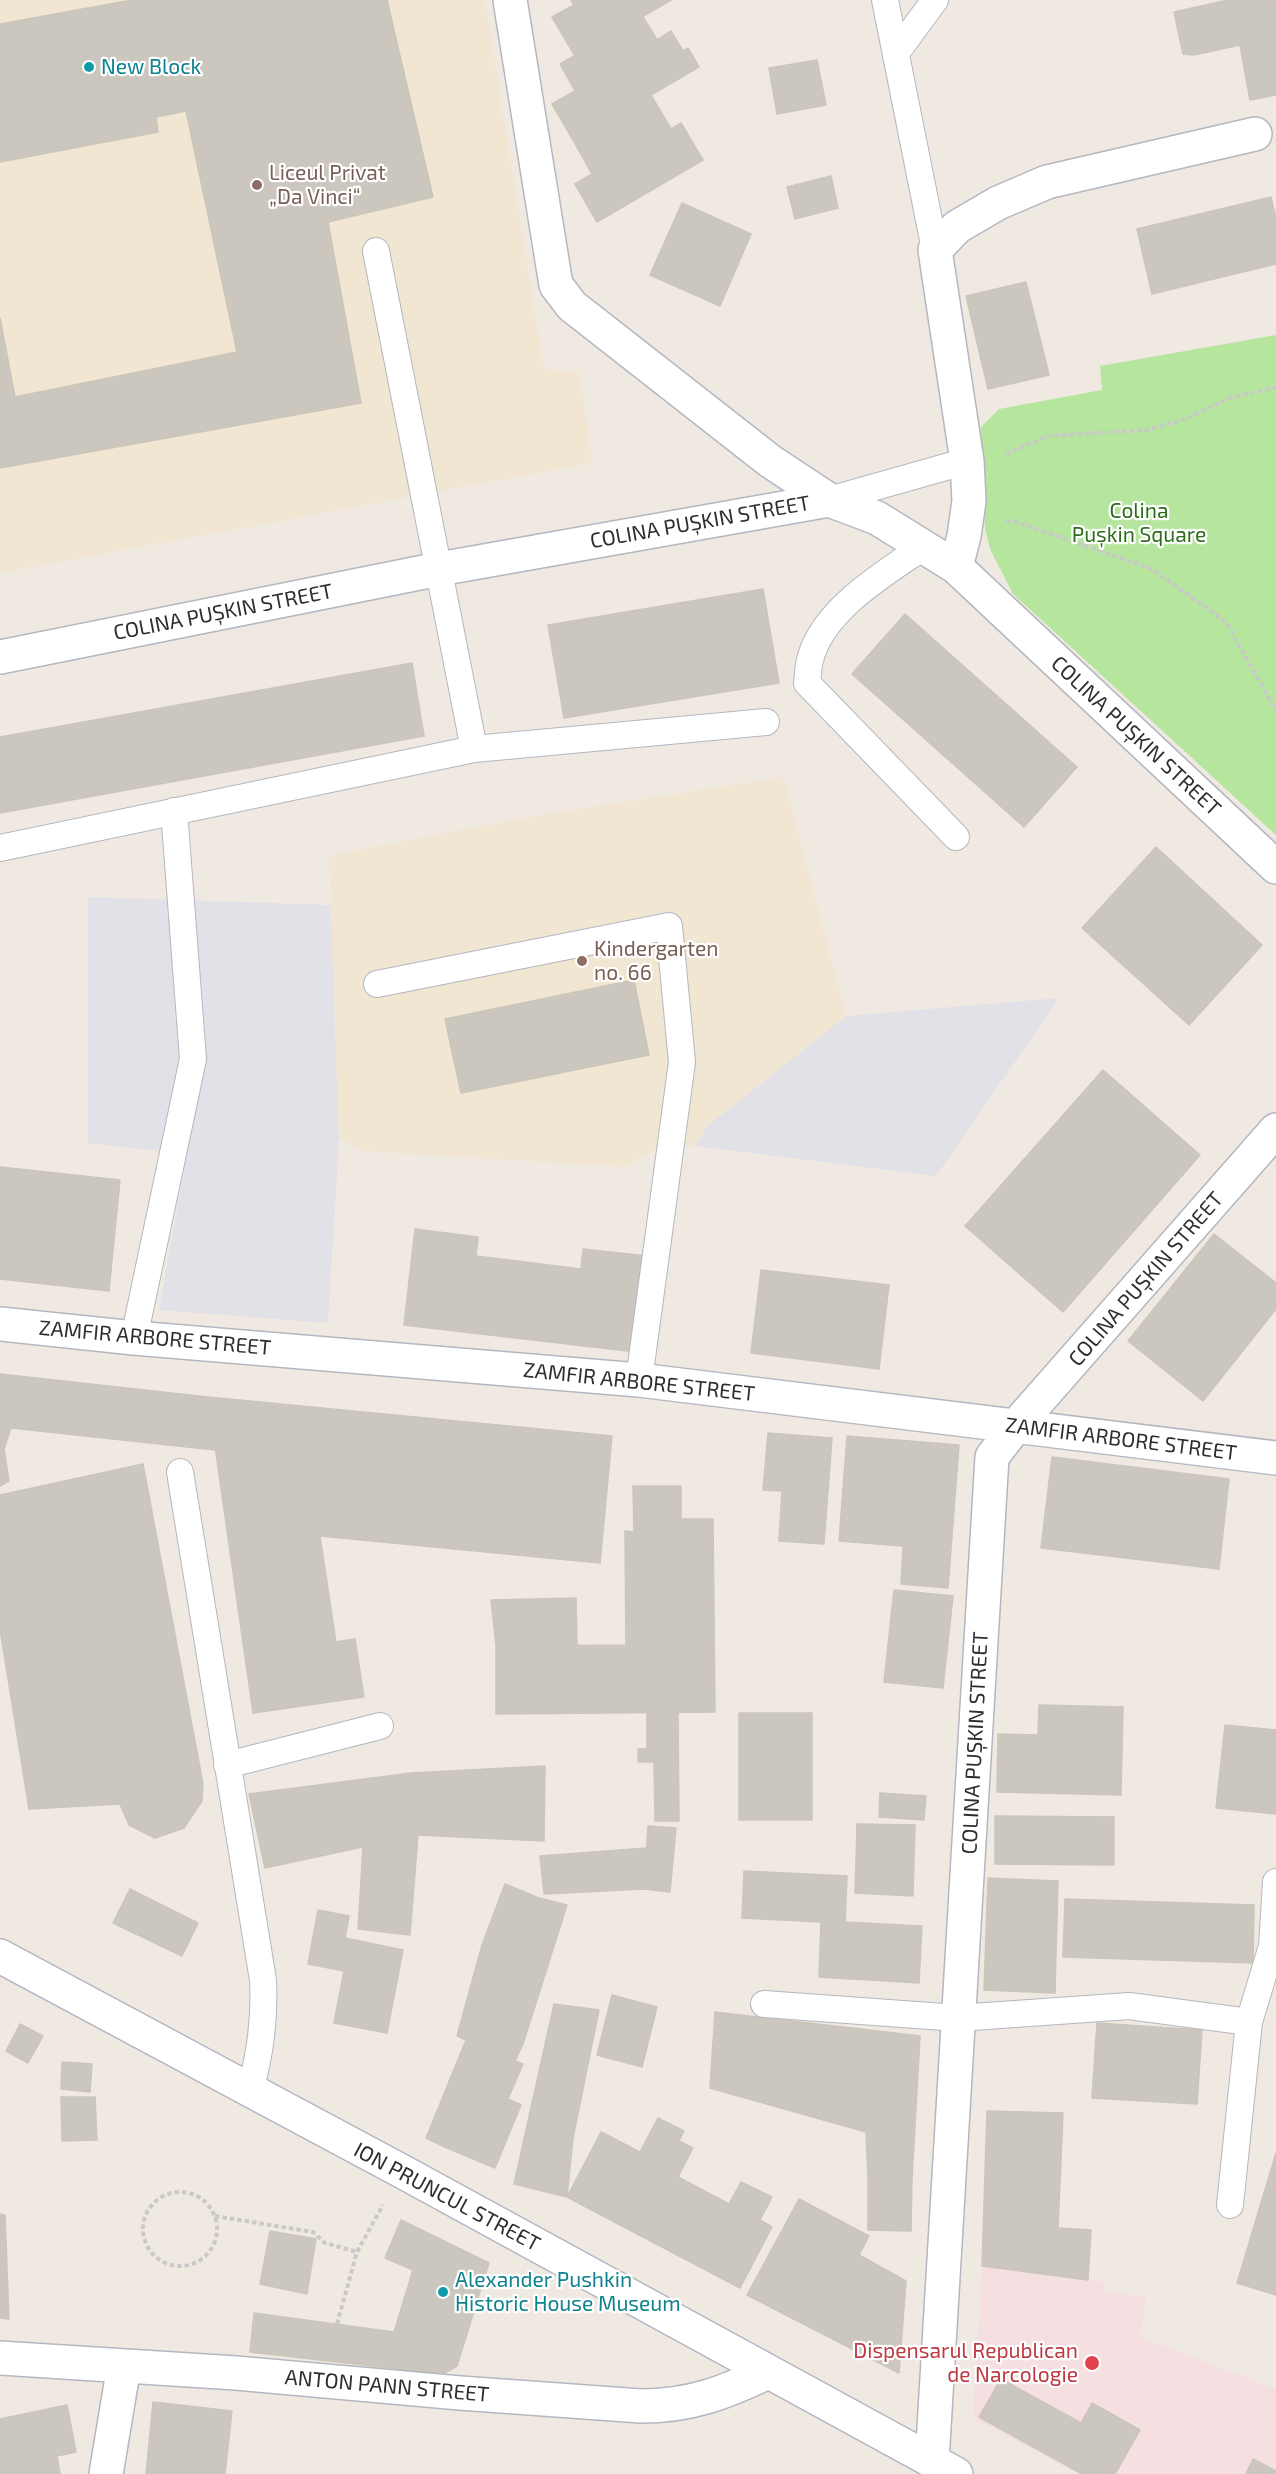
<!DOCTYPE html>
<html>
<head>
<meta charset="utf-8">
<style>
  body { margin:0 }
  canvas { display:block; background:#efe9e1 }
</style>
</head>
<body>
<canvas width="1276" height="2474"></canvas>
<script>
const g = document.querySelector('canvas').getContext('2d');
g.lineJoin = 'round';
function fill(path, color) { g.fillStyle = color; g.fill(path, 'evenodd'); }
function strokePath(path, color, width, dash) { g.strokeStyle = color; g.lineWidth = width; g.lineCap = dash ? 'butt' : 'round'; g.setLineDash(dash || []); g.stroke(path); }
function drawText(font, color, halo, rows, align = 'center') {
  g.font = font + ' "Exo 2",sans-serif'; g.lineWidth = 4.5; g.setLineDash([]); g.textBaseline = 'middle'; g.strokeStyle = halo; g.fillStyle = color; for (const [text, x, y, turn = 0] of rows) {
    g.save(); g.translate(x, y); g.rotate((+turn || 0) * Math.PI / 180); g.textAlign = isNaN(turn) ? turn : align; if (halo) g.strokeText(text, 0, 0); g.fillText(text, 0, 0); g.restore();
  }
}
const industrial = new Path2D(`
  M88,897l243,8 8,234 -11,184 -169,-13 28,-156 -99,-11z
  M1059,998l-123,178 -241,-30 12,-20 139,-110z`);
const education = new Path2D(`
  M0,0h485l59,369 36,3 12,91 -592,110z
  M784,777l62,239 -139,110 -12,20 -34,-1 -35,22 -264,-16 -23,-12 -10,-283 205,-40z`);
const medical = new Path2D(`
  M982,2266l123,16v9l41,6 -6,40 136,52v85h-197l-106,-56z`);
const green = new Path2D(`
  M1276,335v500l-263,-241 -23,-45 -5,-21 -4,-101 18,-18 103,-19 -2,-24z`);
const building = new Path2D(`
  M132,0h33l21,111 -30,6 2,15 -158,30v-138z
  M165,0h222l46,197 -105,25 33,181 -361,65v-150l15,79 222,-45 -51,-241z
  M571,0h100l-96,56 -23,-39 22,-12z
  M1228,0h9l2,7 37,-7v95l-26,5 -10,-55 -46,10 -11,-1 -9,-42z
  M1237,0h38l-36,7z
  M643,17l14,23 14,-9 12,20 5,-3 11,19 -126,73 -21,-36 23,-13 -15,-27z
  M817,60l9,45 -49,9 -8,-46z
  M651,95l20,34 10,-6 22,37 -106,62 -22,-38 17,-10 -19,-34z
  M831,176l7,32 -43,11 -8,-32z
  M1271,197l5,21v46l-124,30 -15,-65z
  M682,203l69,31 -31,72 -70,-31z
  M1026,282l23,93 -61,14 -22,-93z
  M763,589l16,94 -215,35 -16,-93z
  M905,614l172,153 -53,60 -172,-153z
  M412,663l12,73 -424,77v-76z
  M1156,847l106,98 -73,80 -107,-97z
  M634,980l15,75 -188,38 -16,-74z
  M1103,1070l97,85 -137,157 -98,-86z
  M0,1167l120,13 -11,111 -109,-12z
  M415,1229l63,8 -2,19 105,13 2,-20 64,7 -11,96 -232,-27z
  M1214,1234l62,49v26l-73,92 -75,-60z
  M761,1270l128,15 -10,84 -128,-16z
  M0,1374l208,23 7,53 -204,-22 -7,21 5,32 -9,5z
  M208,1397l404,39 -12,127 -280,-27 16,106 19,-3 9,58 -111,16z
  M768,1433l64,5 -8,106 -45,-3 3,-50 -19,-1z
  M847,1436l112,9 -11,143 -47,-4 2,-38 -64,-5z
  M1052,1457l177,22 -10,90 -178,-21z
  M143,1464l60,320 -1,17 -18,27 -29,10 -26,-13 -9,-21 -91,5 -29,-180v-134z
  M633,1486h48v33h32l2,193 -219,2v-68l130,-1 -1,-114 9,1z
  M894,1590l59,6 -10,92 -59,-6z
  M576,1598l1,47 -81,1 -5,-46z
  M1039,1705l84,2 -2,88 -124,-3 1,-58 40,1z
  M647,1712l31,1 1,108h-24l-1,-59h-16v-13h9z
  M739,1713h73v107h-73z
  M1225,1725l51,5v84l-60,-6z
  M545,1766l-1,75 -126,-6 -7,-62z
  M411,1773l7,62 -153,33 -16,-74z
  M880,1793l46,3 -2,24 -45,-3z
  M995,1816l119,1v48l-119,-1z
  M857,1824l58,1 -2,71 -58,-3z
  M648,1826l28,2 -6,64 -26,-3z
  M418,1835l-8,100 -52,-6 5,-82z
  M647,1848l-3,41 -100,5 -4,-38z
  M744,1871l103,5 -2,46 77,4 -3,57 -100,-6 2,-55 -79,-4z
  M988,1878l70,3 -3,112 -71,-3z
  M505,1884l34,14 -20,63 -37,-16z
  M130,1889l68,34 -16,33 -69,-33z
  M539,1898l28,7 -44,139 -28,-11z
  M1065,1899l189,6 -1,58 -190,-6z
  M318,1910l31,6 -4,22 58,12 -16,83 -53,-10 10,-52 -36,-7z
  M482,1945l37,16 -24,72 -48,115 -21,-10 40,-98 -9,-4z
  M612,1995l45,12 -15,60 -45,-12z
  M554,2004l45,6 -26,128 -6,59 -53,-13z
  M715,2012l205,24 -8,143h-44l-2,-47 -156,-44z
  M1097,2023l105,7 -5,74 -105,-6z
  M20,2024l23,12 -15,27 -22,-12z
  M495,2033l28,11 -8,17 8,3 -15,35 13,6 -26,63 -48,-20z
  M62,2062l30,2 -2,28 -29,-3z
  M61,2097h34l2,43 -35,1z
  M987,2111l76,2 -5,115 33,2 -3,50 -106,-14z
  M658,2118l26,13 -5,10 14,7 -15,29 51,27 12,-22 31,15 -12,23 12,7 -32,61 -173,-91 34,-65 39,20z
  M1276,2153v142l-39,-12z
  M868,2179h44l-1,52 -43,-1z
  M799,2199l70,37 -10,19 47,26 -7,92 -152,-78z
  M0,2214l5,1 4,104 -9,-1z
  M401,2220l88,43 -32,103 -14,8 -193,-22 4,-39 140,19 19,-62 -28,-12z
  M270,2231l46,8 -9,55 -47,-10z
  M1001,2379l80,44 11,-20 48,27 -25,44h-33l-103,-57z
  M153,2402l79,9 -7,63h-79z
  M67,2405l9,47 -19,4 3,18h-60v-55z
  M1253,2459l23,12v3h-30z`);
const path = new Path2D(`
  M1006,454l42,-18 97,-6 38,-10 47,-22 46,-11
  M1006,521h8l138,48 74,53 50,89
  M143 2229a37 37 0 1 1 74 0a37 37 0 1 1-74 0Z
  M215,2216l98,16 12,11 32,9
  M337,2324l20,-72 26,-47`);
const service = new Path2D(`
  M885,0l50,250
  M896,53l39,-53
  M376,251l98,498
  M829,500l138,-39
  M923,547c-39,27 -101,63 -113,113 -2,7 -2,16 -3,23l149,154
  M0,848l474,-99 292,-27
  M377,984l292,-58 13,136 -43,318
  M134,1338l59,-279 -19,-248
  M180,1472l83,508c2,41 -3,73 -13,112
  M227,1765l153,-39
  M764,2004l194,14 171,-12 120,16
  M1230,2205l19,-183 23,-76 4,-64`);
const minor = new Path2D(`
  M510,0l46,285 16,21 18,14 180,141 59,39
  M956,567l8,-31 5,-35 -2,-40 -32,-211 22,-23 41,-24 49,-21 208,-48
  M0,657l439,-88 390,-69 48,18 79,49 320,300
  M0,1324l134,14 505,42 637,78
  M0,1956l405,217 551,301
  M0,2358l236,15 224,20 181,13c49,0 83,-13 127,-34
  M932,2461l60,-1004 23,-30 261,-297
  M106,2474l18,-108`);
const markers = [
  [89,67,6,"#0f9aa8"],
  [257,185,6,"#8d6e63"],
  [582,961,6,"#8d6e63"],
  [443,2292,6,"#0f9aa8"],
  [1092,2363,8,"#e0444e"]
];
const cultureNames = [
  ["New Block",101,67],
  ["Alexander Pushkin",455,2280],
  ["Historic House Museum",455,2304]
];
const educationNames = [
  ["Liceul Privat",269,173],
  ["„Da Vinci“",269,197],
  ["Kindergarten",594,949],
  ["no. 66",594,973]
];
const parkNames = [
  ["Colina",1139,511],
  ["Pușkin Square",1139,535]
];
const streetNames = [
  ["COLINA PUȘKIN STREET",700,522,-10],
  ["COLINA PUȘKIN STREET",223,612,-11],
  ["COLINA PUȘKIN STREET",1136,736,43],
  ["COLINA PUȘKIN STREET",1146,1279,-49],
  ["ZAMFIR ARBORE STREET",155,1338,5],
  ["ZAMFIR ARBORE STREET",639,1382,6],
  ["ZAMFIR ARBORE STREET",1121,1439,7],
  ["COLINA PUȘKIN STREET",975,1743,-87],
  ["ION PRUNCUL STREET",447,2197,28],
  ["ANTON PANN STREET",387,2386,5]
];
const healthNames = [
  ["Dispensarul Republican",1078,2351],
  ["de Narcologie",1078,2375]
];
fill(industrial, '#e3e1e8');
fill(education, '#f0e6d1');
fill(medical, '#f5dfe0');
fill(green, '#b6e59e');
fill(building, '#cbc7bf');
strokePath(building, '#cbc5ba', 1.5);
strokePath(service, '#b4b7c1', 28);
strokePath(minor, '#b4b7c1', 36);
strokePath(path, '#c9c9c9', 4, [4.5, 3]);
strokePath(service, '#fff', 26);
strokePath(minor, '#fff', 33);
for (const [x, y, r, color] of markers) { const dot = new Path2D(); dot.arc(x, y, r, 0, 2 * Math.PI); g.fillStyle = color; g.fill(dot); strokePath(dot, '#fff', 2); }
drawText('21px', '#0d838f', '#fff', cultureNames, 'left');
drawText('21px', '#785e54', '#fff', educationNames, 'left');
drawText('21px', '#2c6e1b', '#fff', parkNames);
drawText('21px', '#2e2e2e', '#fff', streetNames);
drawText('21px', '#be3a42', '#fff', healthNames, 'right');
</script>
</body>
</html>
